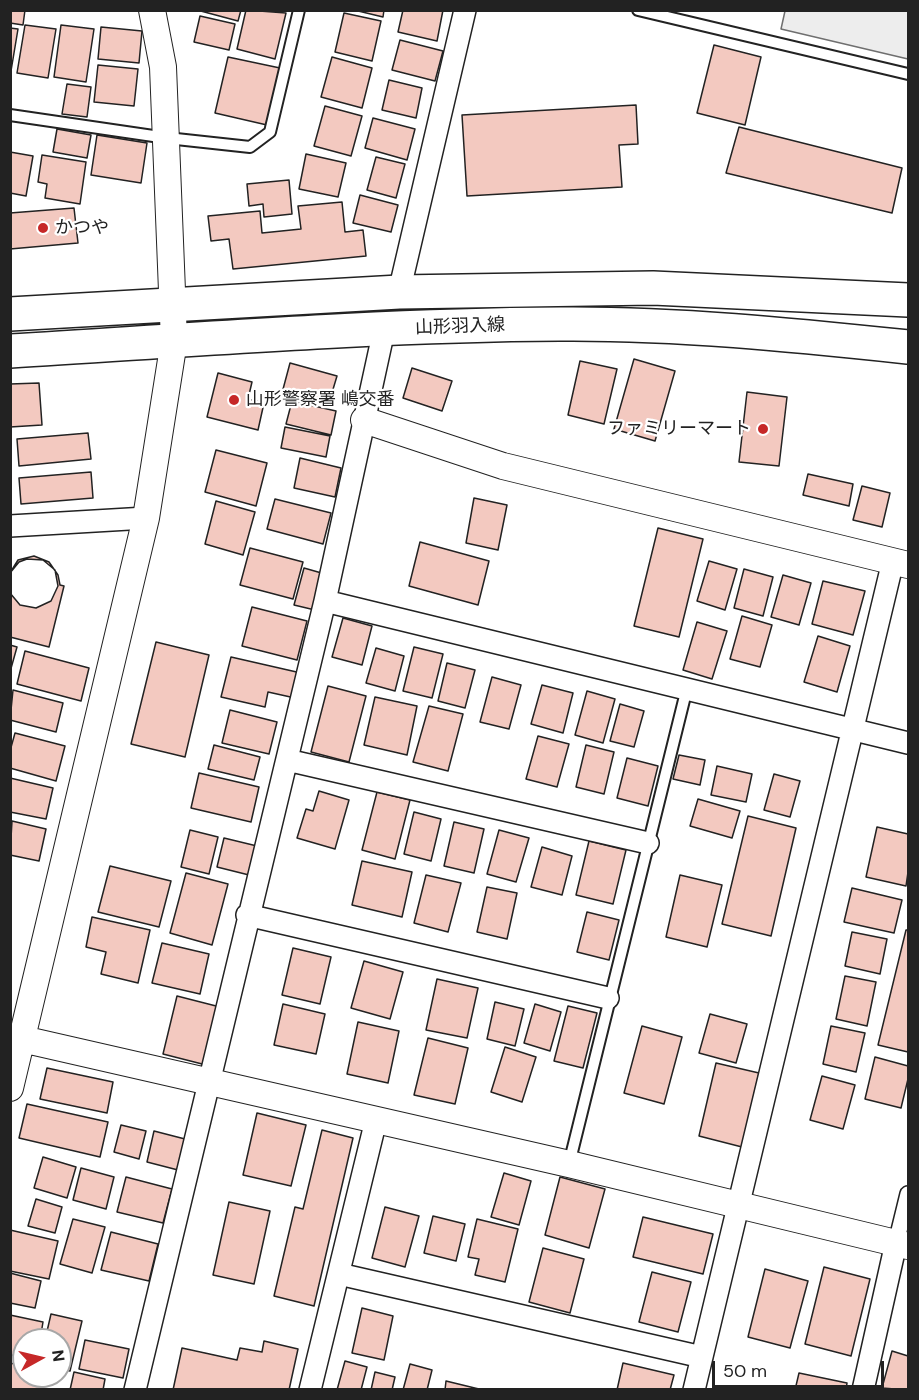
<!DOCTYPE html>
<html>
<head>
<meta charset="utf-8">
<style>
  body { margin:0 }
  #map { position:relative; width:919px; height:1400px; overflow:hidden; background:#fff; font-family:"DM Sans",sans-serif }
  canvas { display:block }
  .frame { position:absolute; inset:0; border:12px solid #222; pointer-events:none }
  .north { position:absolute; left:12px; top:1328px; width:60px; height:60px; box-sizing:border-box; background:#fff; border:2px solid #a7a7a7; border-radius:50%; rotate:82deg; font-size:16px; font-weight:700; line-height:24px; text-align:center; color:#222 }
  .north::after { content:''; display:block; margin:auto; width:21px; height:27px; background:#c62828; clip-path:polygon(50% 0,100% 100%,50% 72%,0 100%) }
  .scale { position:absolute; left:712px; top:1361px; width:172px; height:27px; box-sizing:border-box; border:3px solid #222; border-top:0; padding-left:8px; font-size:18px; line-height:21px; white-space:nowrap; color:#222; -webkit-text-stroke:4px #fff; paint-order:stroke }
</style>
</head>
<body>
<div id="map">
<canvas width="919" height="1400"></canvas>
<div class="frame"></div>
<div class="north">N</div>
<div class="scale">50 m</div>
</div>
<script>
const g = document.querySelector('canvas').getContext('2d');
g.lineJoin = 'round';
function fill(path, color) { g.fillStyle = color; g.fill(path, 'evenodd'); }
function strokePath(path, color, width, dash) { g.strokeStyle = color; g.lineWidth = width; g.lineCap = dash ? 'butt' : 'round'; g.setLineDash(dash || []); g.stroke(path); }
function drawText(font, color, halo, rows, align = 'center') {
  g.font = font + ' "DM Sans","Noto Sans JP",sans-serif'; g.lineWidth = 4.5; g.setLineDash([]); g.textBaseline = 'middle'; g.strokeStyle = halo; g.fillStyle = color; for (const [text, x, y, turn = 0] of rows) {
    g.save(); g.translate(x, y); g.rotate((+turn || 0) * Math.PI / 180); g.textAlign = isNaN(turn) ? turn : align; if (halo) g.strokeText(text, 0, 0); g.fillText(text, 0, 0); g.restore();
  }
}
const parking = new Path2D(`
  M785,11h123v48l-127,-30z`);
const building = new Path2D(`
  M10,10h15l-2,15 -13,-2z
  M197,10h44l-3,11z
  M246,10l40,3 -11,46 -38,-10z
  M354,10h30l-1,7z
  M403,10h40l-6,31 -39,-9z
  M344,13l37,8 -9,40 -37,-9z
  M200,16l35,8 -6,26 -35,-8z
  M25,25l31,4 -8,49 -31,-5z
  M61,25l33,4 -8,53 -32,-5z
  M101,27l41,4 -3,32 -41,-4z
  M10,28l8,1 -8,48z
  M400,40l43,11 -8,30 -43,-11z
  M714,45l47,12 -16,68 -48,-12z
  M228,57l52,11 -13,57 -52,-12z
  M332,57l40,11 -10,40 -41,-11z
  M98,65l40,4 -4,37 -40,-4z
  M389,80l33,8 -6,30 -34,-8z
  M67,84l24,3 -4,30 -25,-3z
  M636,105l2,39 -19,1 3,42 -155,9 -5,-81z
  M325,106l37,10 -11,40 -37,-10z
  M373,118l42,11 -8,31 -42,-12z
  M739,127l163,41 -10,45 -166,-40z
  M57,129l34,6 -4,23 -34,-6z
  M97,135l50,8 -6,40 -50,-8z
  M10,152l23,4 -7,40 -16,-3z
  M306,154l40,9 -8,34 -39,-8z
  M42,155l44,7 -6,42 -35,-6 2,-14 -9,-2z
  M376,157l29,7 -9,34 -29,-8z
  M289,180l3,34 -28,3 -1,-13 -14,2 -2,-22z
  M360,195l38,10 -7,27 -38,-9z
  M342,202l3,30 18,-2 3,26 -133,13 -4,-30 -18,2 -3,-25 52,-5 2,22 39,-4 -3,-23z
  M74,208l4,35 -68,6v-36z
  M634,359l41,12 -20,70 -41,-12z
  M580,361l37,8 -13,55 -36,-9z
  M290,363l47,13 -9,30 -46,-13z
  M412,368l40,13 -10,30 -39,-13z
  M218,373l34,9 -4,17 16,4 -6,27 -51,-13z
  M39,383l3,42 -32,2v-43z
  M747,392l40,5 -8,69 -40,-4z
  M292,401l44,10 -5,24 -45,-11z
  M285,427l45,9 -4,21 -45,-9z
  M88,433l3,26 -72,7 -2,-27z
  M216,450l51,13 -11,43 -51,-14z
  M300,458l41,10 -6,29 -41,-9z
  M91,472l2,26 -72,6 -2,-26z
  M808,474l45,10 -4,22 -46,-11z
  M862,486l28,7 -8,34 -29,-7z
  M474,498l33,7 -9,45 -32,-7z
  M275,499l56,14 -8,31 -56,-15z
  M216,501l39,11 -12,43 -38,-11z
  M658,528l45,11 -24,98 -45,-11z
  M420,542l69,19 -11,44 -69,-19z
  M250,548l53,14 -10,37 -53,-14z
  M34,556l15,6 9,13 2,10 4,1 -15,61 -39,-10v-44l10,12 16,3 15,-7 7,-15 -3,-16 -12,-10 -16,-1 -8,3 -9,11 8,-13z
  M709,561l28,8 -12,41 -28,-9z
  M304,568l21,6 -10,36 -21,-5z
  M744,569l29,8 -10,39 -29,-8z
  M783,575l28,8 -12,42 -28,-8z
  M823,581l42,10 -12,44 -41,-11z
  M252,607l55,14 -10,39 -55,-14z
  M742,616l30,9 -12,42 -30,-8z
  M343,618l29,8 -10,39 -30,-8z
  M697,622l30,9 -15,48 -29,-9z
  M818,636l32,10 -13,46 -33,-10z
  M156,642l53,13 -24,102 -54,-13z
  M10,645l7,2 -7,25z
  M414,647l29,7 -11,44 -29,-7z
  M376,648l28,8 -9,35 -29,-8z
  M25,651l64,17 -8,33 -64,-17z
  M231,657l70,16 -6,25 -27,-6 -3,15 -44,-10z
  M447,663l28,7 -10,38 -27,-7z
  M492,677l29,8 -12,44 -29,-7z
  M542,685l31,8 -10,40 -32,-9z
  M328,686l38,10 -17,66 -38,-10z
  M13,690l50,13 -7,29 -46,-12z
  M587,691l28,8 -12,44 -28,-8z
  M375,697l42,9 -10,49 -43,-10z
  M620,704l24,7 -10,36 -24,-6z
  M429,706l34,8 -15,57 -35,-9z
  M230,710l47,12 -8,32 -47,-11z
  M15,733l50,13 -9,35 -46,-13v-17z
  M538,736l31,8 -12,43 -31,-8z
  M214,745l46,12 -6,23 -46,-11z
  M586,745l28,7 -10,42 -28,-7z
  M679,755l26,5 -5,25 -27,-6z
  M627,758l31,8 -10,40 -31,-8z
  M717,766l35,8 -6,28 -35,-7z
  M199,773l60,14 -8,35 -60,-14z
  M774,774l26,7 -10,36 -26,-7z
  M10,778l43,10 -7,31 -36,-7z
  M319,791l30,9 -14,49 -38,-11 9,-29 7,2z
  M377,792l33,8 -15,59 -33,-9z
  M698,799l42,12 -8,27 -42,-12z
  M414,812l27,7 -10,42 -27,-7z
  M748,816l48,12 -25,108 -49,-12z
  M12,821l34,8 -7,32 -29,-6z
  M454,822l30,7 -10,44 -30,-7z
  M877,827l31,7v38l-2,14 -40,-9z
  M190,830l28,7 -9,37 -28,-7z
  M499,830l30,8 -13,44 -29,-8z
  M224,838l33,8 -8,29 -32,-8z
  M589,841l37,9 -13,54 -37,-9z
  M542,847l30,9 -10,39 -31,-8z
  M362,861l50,11 -10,45 -50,-12z
  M110,866l61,15 -12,46 -61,-15z
  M186,873l42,11 -16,61 -42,-12z
  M426,875l35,8 -13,49 -34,-9z
  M680,875l42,10 -15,62 -41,-10z
  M487,887l30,6 -10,46 -30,-7z
  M852,888l50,12 -8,33 -50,-11z
  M587,912l32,8 -10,40 -32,-8z
  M92,917l58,13 -12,53 -37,-9 5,-22 -20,-5z
  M906,930h2v122l-30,-7z
  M852,932l35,7 -7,35 -35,-8z
  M162,943l47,11 -9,40 -48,-11z
  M293,948l38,9 -11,47 -38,-9z
  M364,961l39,11 -13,47 -39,-11z
  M845,976l31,6 -9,44 -31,-7z
  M437,979l41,9 -11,50 -41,-8z
  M177,996l43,11 -14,58 -43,-11z
  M495,1002l29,7 -9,37 -28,-7z
  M283,1004l42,10 -9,40 -42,-9z
  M535,1004l26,8 -11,39 -26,-8z
  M568,1006l29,7 -14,55 -29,-7z
  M710,1014l37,10 -11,39 -37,-10z
  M358,1022l41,9 -11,52 -41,-9z
  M642,1026l40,11 -18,67 -40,-11z
  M831,1026l34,7 -9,39 -33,-8z
  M428,1038l40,10 -13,56 -41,-9z
  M505,1047l31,10 -14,45 -31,-10z
  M875,1057l33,9v13l-7,29 -36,-9z
  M716,1063l43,10 -17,74 -43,-11z
  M47,1068l66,14 -6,31 -67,-14z
  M822,1076l33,9 -12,44 -33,-9z
  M27,1104l81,18 -8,35 -81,-19z
  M257,1113l49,12 -15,61 -48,-11z
  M121,1125l25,6 -7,28 -25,-7z
  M322,1130l31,8 -39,168 -40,-10 21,-89 8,2z
  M154,1131l31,8 -7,31 -31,-8z
  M43,1157l33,10 -9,31 -33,-10z
  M81,1168l33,9 -8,32 -33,-9z
  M504,1173l27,8 -12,44 -28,-8z
  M126,1177l46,12 -9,34 -46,-11z
  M560,1177l45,12 -16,59 -44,-13z
  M36,1199l26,8 -7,26 -27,-7z
  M229,1202l41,9 -16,73 -41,-9z
  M385,1207l34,9 -14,51 -33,-9z
  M433,1216l32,8 -9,37 -32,-8z
  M643,1217l70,17 -10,40 -70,-17z
  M73,1219l32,8 -13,46 -32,-9z
  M477,1219l41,10 -13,53 -30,-7 4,-16 -11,-2z
  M10,1230l48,11 -9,38 -39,-8z
  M111,1232l47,12 -9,37 -48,-11z
  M543,1248l41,11 -14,54 -41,-11z
  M824,1267l46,12 -19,77 -46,-12z
  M765,1269l43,12 -18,67 -42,-11z
  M652,1272l39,10 -13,50 -39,-10z
  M10,1273l31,8 -6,27 -25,-5z
  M362,1308l31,8 -9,44 -32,-7z
  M51,1314l31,7 -12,50 -10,-2v-29h-15z
  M10,1315l33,7 -3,18h-16v17l-14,-2z
  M85,1340l44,9 -6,29 -44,-9z
  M264,1341l34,8 -9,41h-116l9,-42 55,12 3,-12 22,4z
  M892,1351l16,5v34l-26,-2z
  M345,1361l22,6 -6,23h-24z
  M10,1363l14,3v10h21l-3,14h-32z
  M623,1363l51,12 -4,15h-53z
  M410,1364l22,6 -5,20h-24z
  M74,1372l31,7 -2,11h-33z
  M375,1372l20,5 -3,13h-21z
  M799,1373l48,10 -1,7h-51z
  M446,1381l37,9h-38z`);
const service = new Path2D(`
  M638,10l270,64
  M10,115l157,23 83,9 20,-15 29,-122
  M569,1164l118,-476`);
const pedestrian = new Path2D(`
  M896,1243l12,-49`);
const minor = new Path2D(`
  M399,292l66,-282
  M10,526l136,-8
  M325,601l583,142
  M287,760l361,83
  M247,915l361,83
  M339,1274l363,83
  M135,1390l190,-789 59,-271
  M310,1390l66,-270
  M694,1390l199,-829
  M863,1390l33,-147`);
const tertiary = new Path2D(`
  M364,420l139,46 405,99
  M22,1039l547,125 339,82
  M10,1088l136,-570 28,-177 -11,-274 -11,-57`);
const primary = new Path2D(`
  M10,314l389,-22 254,-4 255,12
  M10,351c183,-11 367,-26 550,-27 116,-1 233,11 348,23`);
const markers = [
  [43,228,6,"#c62828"],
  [234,400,6,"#c62828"],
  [763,429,6,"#c62828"]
];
const poiNames = [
  ["かつや",55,228],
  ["山形警察署 嶋交番",246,400],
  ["ファミリーマート",751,429,"right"]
];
const streetNames = [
  ["山形羽入線",460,327,-2]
];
fill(parking, '#ededed');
strokePath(parking, '#6f6f6f', 1.5);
fill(building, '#f3c9c0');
strokePath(building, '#222', 1.5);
strokePath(service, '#222', 14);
strokePath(pedestrian, '#222', 18);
strokePath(minor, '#222', 24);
strokePath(tertiary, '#222', 28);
strokePath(primary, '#222', 36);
strokePath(service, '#fff', 10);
strokePath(pedestrian, '#fff', 15);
strokePath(minor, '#fff', 21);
strokePath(tertiary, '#fff', 26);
strokePath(primary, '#fff', 33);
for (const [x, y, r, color] of markers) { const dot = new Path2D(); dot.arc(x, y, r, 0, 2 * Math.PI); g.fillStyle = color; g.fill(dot); strokePath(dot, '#fff', 2); }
drawText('18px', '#222', '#fff', poiNames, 'left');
drawText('18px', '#222', '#fff', streetNames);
</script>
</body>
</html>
